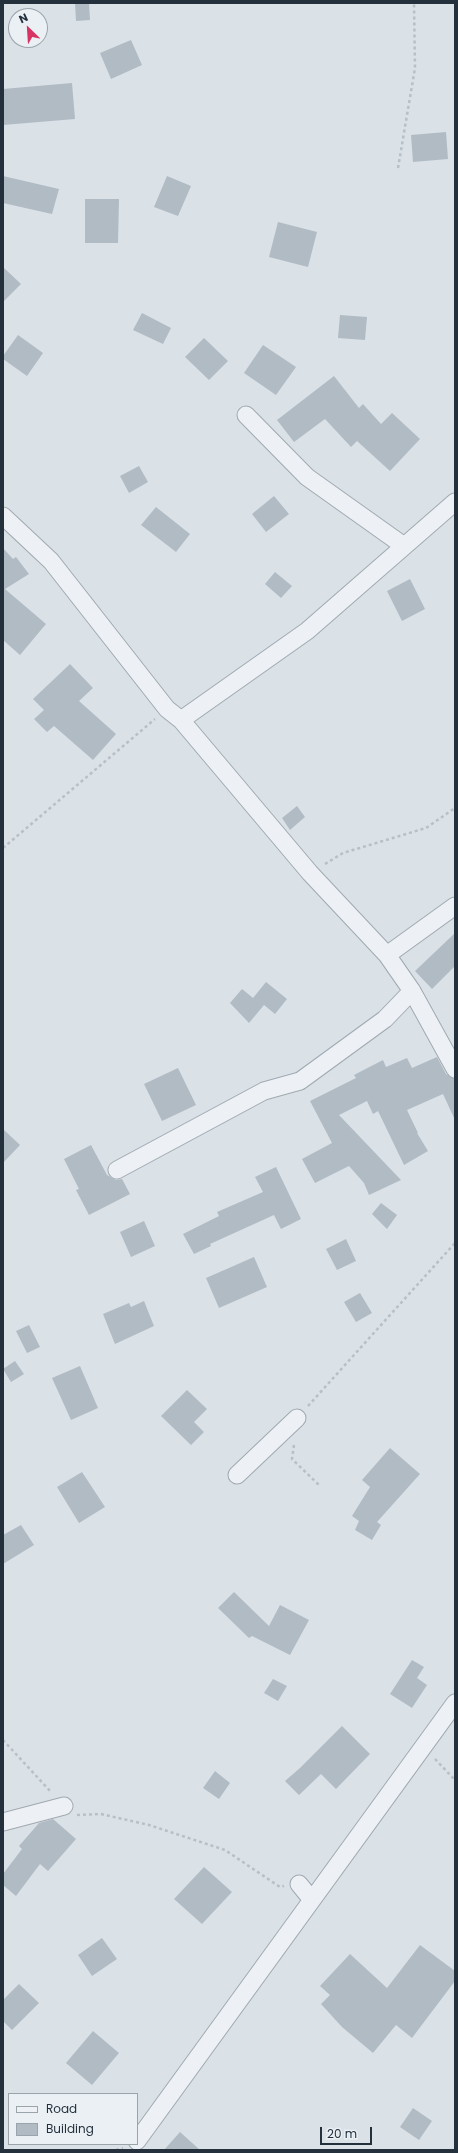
<!DOCTYPE html>
<html>
<head>
<meta charset="utf-8">
<style>
  body { margin:0 }
  #map { position:relative; width:458px; height:2153px; overflow:hidden; background:#dae1e7; font-family:Poppins,sans-serif }
  canvas { display:block }
  .frame { position:absolute; inset:0; border:4px solid #24313d; pointer-events:none }
  .legend { position:absolute; left:8px; top:2093px; width:130px; height:52px; box-sizing:border-box; background:#eaf0f4; border:1px solid #9ba4ab; margin:0; padding:5px 7px; list-style:none; font-size:12px; color:#24313d }
  .legend li { display:flex; align-items:center; gap:8px; height:20px }
  .legend b { width:20px; border:1px solid #9ba4ab }
  .north { position:absolute; left:8px; top:8px; width:40px; height:40px; box-sizing:border-box; background:#eaf0f4; border:1px solid #9ba4ab; border-radius:50%; rotate:335deg; font-size:11px; font-weight:700; line-height:16px; text-align:center; color:#24313d }
  .north::after { content:''; display:block; margin:auto; width:14px; height:18px; background:#d83362; clip-path:polygon(50% 0,100% 100%,50% 72%,0 100%) }
  .scale { position:absolute; left:320px; top:2127px; width:52px; height:18px; box-sizing:border-box; border:2px solid #24313d; border-top:0; padding-left:5px; font-size:12px; line-height:14px; white-space:nowrap; color:#24313d; -webkit-text-stroke:3px #eaf0f4; paint-order:stroke }
</style>
</head>
<body>
<div id="map">
<canvas width="458" height="2153"></canvas>
<div class="frame"></div>
<ul class="legend">
<li><b style="height:5px;background:#edf1f5"></b>Road</li>
<li><b style="height:11px;background:#b1bbc4"></b>Building</li>
</ul>
<div class="north">N</div>
<div class="scale">20 m</div>
</div>
<script>
const g = document.querySelector('canvas').getContext('2d');
g.lineJoin = 'round';
function fill(path, color) { g.fillStyle = color; g.fill(path, 'evenodd'); }
function strokePath(path, color, width, dash) { g.strokeStyle = color; g.lineWidth = width; g.lineCap = dash ? 'butt' : 'round'; g.setLineDash(dash || []); g.stroke(path); }
const building = new Path2D(`
  M75,3h14l1,17 -14,1z
  M131,40l11,25 -31,14 -11,-26z
  M72,83l3,36 -72,6v-36z
  M446,132l2,27 -35,3 -2,-27z
  M3,176l56,13 -7,25 -49,-11z
  M167,176l24,10 -13,30 -24,-9z
  M85,199h34l-1,44h-33z
  M278,222l39,10 -9,35 -39,-10z
  M3,267l18,17 -18,18z
  M142,313l29,15 -8,16 -30,-14z
  M340,315l27,2 -2,23 -27,-2z
  M18,335l25,18 -16,23 -24,-17v-3z
  M204,338l24,23 -19,19 -24,-23z
  M263,345l33,22 -20,28 -32,-22z
  M334,376l25,32 4,-4 18,20 11,-11 28,26 -30,32 -33,-30 -6,6 -26,-28 -31,23 -17,-22z
  M139,466l9,16 -19,11 -9,-17z
  M274,496l15,18 -23,18 -14,-18z
  M156,507l34,27 -14,18 -35,-27z
  M3,548l10,11 3,-2 13,17 -24,15 41,35 -26,31 -17,-15z
  M275,572l17,14 -11,12 -16,-14z
  M410,579l15,30 -23,12 -15,-30z
  M70,664l23,24 -14,13 37,33 -23,26 -39,-34 -7,6 -13,-13 10,-9 -11,-11z
  M297,806l8,11 -15,13 -8,-12z
  M455,933v33l-23,23 -17,-18z
  M266,982l21,17 -12,15 -11,-9 -15,18 -19,-20 12,-14 11,9z
  M437,1057l9,17 9,5v41l-12,-26 -36,16 11,23h-1l11,18 -24,14 -26,-54 -5,3 -6,-13 -28,14 62,65 -32,15 -5,-12 -15,-17 -34,17 -13,-24 30,-16 -22,-42 46,-23 -2,-3 29,-15 3,7 21,-9 5,10z
  M178,1068l18,37 -34,16 -18,-37z
  M3,1129l17,16 -17,18z
  M91,1145l16,30 9,5 6,-1 8,15 -41,21 -13,-25 3,-1 -15,-30z
  M276,1167l25,52 -20,10 -7,-14 -64,29 1,2 -17,8 -11,-20 36,-18 -2,-4 46,-20 -8,-15z
  M381,1203l16,12 -10,14 -15,-15z
  M144,1221l11,25 -24,11 -11,-25z
  M346,1239l10,22 -19,9 -11,-21z
  M254,1257l13,30 -48,21 -13,-30z
  M360,1293l12,20 -16,9 -12,-20z
  M144,1301l10,25 -39,18 -12,-30 26,-11 2,4z
  M29,1325l11,22 -13,6 -11,-22z
  M15,1361l9,13 -13,8 -8,-13z
  M80,1366l18,42 -27,12 -19,-42z
  M187,1390l20,19 -13,13 10,10 -13,13 -30,-29z
  M390,1448l30,26 -43,48 4,3 -9,15 -17,-10 4,-9 -7,-5 18,-29 -8,-7z
  M82,1472l23,35 -26,16 -22,-36z
  M21,1525l13,20 -31,19v-29z
  M234,1592l35,34 11,-21 29,15 -19,35 -38,-19 -3,2 -31,-30z
  M412,1660l12,7 -7,11 10,7 -15,23 -22,-14z
  M273,1679l14,7 -9,15 -14,-8z
  M342,1726l28,28 -34,35 -15,-15 -22,21 -14,-14 15,-13z
  M215,1771l15,12 -11,16 -16,-11z
  M53,1819l23,20 -28,32 -8,-7 -24,32 -13,-11v-11l19,-25 -3,-3 20,-23z
  M204,1867l28,25 -30,32 -28,-25z
  M102,1938l15,21 -25,17 -14,-21z
  M420,1945l35,26v10l-43,57 -16,-13 -23,28 -31,-26 -21,-23 9,-9 -10,-9 30,-32 37,34z
  M19,1984l20,19 -27,27 -9,-9v-21z
  M93,2031l26,22 -27,32 -26,-22z
  M413,2108l19,13 -13,19 -19,-13z
  M180,2132l20,18h-36z`);
const path = new Path2D(`
  M398,168l17,-100 -1,-65
  M3,848l152,-129
  M325,864l18,-11 83,-25 29,-20
  M308,1406l147,-163
  M294,1445l-2,14 27,26
  M3,1740l48,52
  M435,1759l20,21
  M77,1815l24,-1 48,11 76,25 55,37 4,-1
  M116,2150l7,-2`);
const minor = new Path2D(`
  M246,415l61,62 97,69
  M3,516l48,45 116,148 14,11 129,153 77,82 25,36 43,78
  M181,720l126,-89 148,-129
  M387,955l68,-49
  M117,1170l147,-79 36,-10 85,-62 27,-28
  M237,1475l60,-57
  M3,1822l61,-16
  M299,1884l13,16
  M137,2141l318,-438`);
fill(building, '#b1bbc4');
strokePath(minor, '#a0a9b1', 19);
strokePath(path, '#b9bfc5', 2.5, [3, 3]);
strokePath(minor, '#edf1f5', 17);
</script>
</body>
</html>
